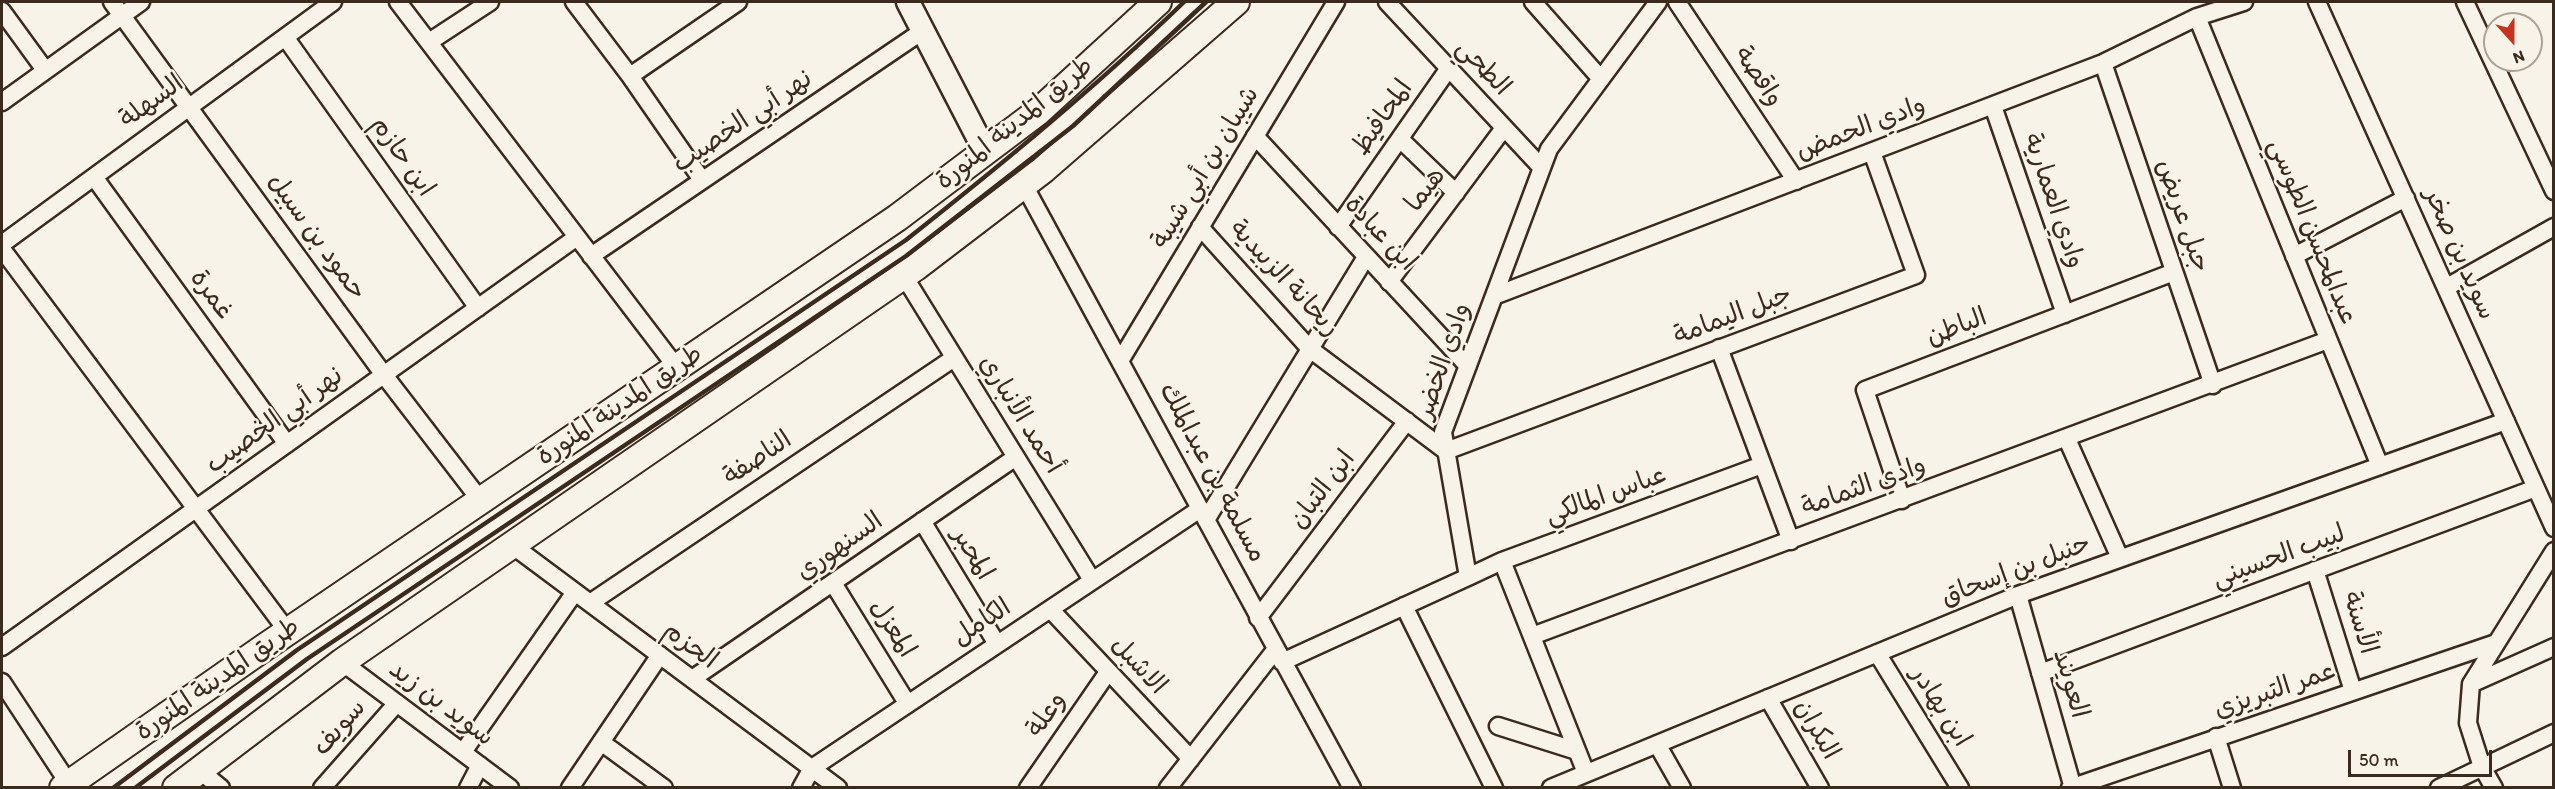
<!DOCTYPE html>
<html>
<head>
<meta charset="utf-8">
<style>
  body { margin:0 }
  #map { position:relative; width:2555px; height:789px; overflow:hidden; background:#f7f3e8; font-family:Itim,sans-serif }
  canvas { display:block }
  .frame { position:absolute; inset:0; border:3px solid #3b2a1e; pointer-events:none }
  .north { position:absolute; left:2483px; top:12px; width:60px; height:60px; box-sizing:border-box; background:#f7f3e8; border:2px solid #aca397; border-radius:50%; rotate:159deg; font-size:16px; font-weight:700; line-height:24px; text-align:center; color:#3b2a1e }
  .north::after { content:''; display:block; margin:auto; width:21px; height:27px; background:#c8321e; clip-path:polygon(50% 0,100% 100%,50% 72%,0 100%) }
  .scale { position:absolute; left:2348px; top:750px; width:144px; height:27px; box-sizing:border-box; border:3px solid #3b2a1e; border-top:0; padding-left:8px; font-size:18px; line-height:21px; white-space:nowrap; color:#3b2a1e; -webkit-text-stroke:4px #f7f3e8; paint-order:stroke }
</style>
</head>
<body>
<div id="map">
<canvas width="2555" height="789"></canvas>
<div class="frame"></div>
<div class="north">N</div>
<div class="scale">50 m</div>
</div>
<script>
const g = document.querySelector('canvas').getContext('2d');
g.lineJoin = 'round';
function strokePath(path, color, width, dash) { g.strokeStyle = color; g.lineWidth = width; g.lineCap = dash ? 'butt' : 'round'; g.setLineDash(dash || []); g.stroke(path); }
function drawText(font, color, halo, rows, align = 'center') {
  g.font = font + ' Itim,"Playpen Sans Arabic",sans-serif'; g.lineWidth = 5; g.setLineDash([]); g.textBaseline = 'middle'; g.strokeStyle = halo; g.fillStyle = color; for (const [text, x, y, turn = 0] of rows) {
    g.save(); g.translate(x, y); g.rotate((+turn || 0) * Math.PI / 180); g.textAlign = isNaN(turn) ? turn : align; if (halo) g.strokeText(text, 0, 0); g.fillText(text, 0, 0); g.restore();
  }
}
const minor = new Path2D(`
  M112,2l272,373 97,126
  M398,2l279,366
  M574,2l56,74 72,104
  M1387,2l155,166
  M1533,2l68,77
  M1677,2l119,179
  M2317,2l237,526
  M2465,2l89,189
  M2,11l43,59
  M2197,17l183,449
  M285,37l193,271
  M429,42l61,-40
  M2103,63l110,322
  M630,76l108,-74
  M2,102l139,-100
  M1993,106l72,208
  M1255,136l213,230
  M1400,139l56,54
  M94,177l193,267
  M1024,185l328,603
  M1200,227l110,122 136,102 470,-176 -44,-123
  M1338,227l111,-159
  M2,244l331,-242
  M2,249l286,383
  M591,256l333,-226
  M2294,256l112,-58
  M904,276l188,304
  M1389,282l115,-154
  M2447,287l107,-60
  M1494,296l609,-233 94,-46 47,-15
  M1719,348l72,193
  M1120,361l216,-359
  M2067,439l53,119
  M1902,500l-37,-110 309,-118
  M1206,520l160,-263
  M922,521l75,123
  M512,545l326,243
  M1502,561l84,212
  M2315,570l38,121
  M1468,577l34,-16 260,-96
  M833,583l74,120
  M2018,595l55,193
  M590,603l364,-245
  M1404,606l90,182
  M1050,609l141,150
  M1258,618l149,-197
  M1532,636l796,-296
  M2,647l575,-410
  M1877,653l83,135
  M342,662l168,126
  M1282,662l186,-85 -25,-145 106,-283 109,-147
  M2040,673l496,-185
  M692,679l324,-222
  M2,682l67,102 -4,4
  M2471,684l83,-37
  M1768,698l52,90
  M1498,726l79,25
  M2216,737l16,51
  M601,742l63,46
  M1657,744l25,44
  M463,752l112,-160
  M199,770l22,18
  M322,788l75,-85
  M468,788l12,-23
  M570,788l90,-133
  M801,788l11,-20 388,-259
  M1028,788l80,-116
  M1168,788l108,-139
  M1551,788l467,-193 488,-174
  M2070,788l426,-145
  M2439,788l115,-55
  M2494,788l-12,-21 -14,-44 3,-39 83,-133`);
const secondary = new Path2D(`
  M908,2l77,149`);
const primary = new Path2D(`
  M63,788l199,-139 635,-431 142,-107 119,-109
  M176,788l166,-126 574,-395 127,-97 193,-168`);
const rail = new Path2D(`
  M113,788l184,-138 609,-410c96,-76 190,-153 278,-238
  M135,788l172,-129 599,-403 167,-130 133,-124`);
const streetNames = [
  ["الطحي",1483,68,47],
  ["واقصة",1758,77,56],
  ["السهلة",152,102,-36],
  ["المحافيظ",1383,118,-55],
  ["نهر أبي الخصيب",743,122,-34],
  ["طريق المدينة المنورة",1015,124,-39],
  ["وادي الحمض",1861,129,-21],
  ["ابن حازم",402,157,55],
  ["شيبان بن أبي شيبة",1206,168,-59],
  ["هيما",1426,190,-53],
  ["وادي العمارية",2053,201,71],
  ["جبل عريض",2182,216,71],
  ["عبدالمحسن الطوسي",2312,232,68],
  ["ابن عبادة",1380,234,47],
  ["حمود بن سبيل",316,237,54],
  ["سويد بن صخر",2459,254,66],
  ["ريحانة الزبيدية",1284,279,47],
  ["غمرة",211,295,54],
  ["جبل اليمامة",1733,316,-21],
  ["الباطن",1957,328,-21],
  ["وادي الخضر",1444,361,-71],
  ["طريق المدينة المنورة",620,406,-34],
  ["أحمد الأنباري",1020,415,58],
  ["نهر أبي الخصيب",275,421,-36],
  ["الناصفة",758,459,-34],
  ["مسلمة بن عبدالملك",1212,473,62],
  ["وادي الثمامة",1864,487,-20],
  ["ابن التبان",1323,490,-53],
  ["عباس المالكي",1606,496,-20],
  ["السنهوري",840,547,-35],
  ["المحبر",972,554,59],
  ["لبيب الحسيني",2279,557,-20],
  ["حنبل بن إسحاق",2016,571,-21],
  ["الكامل",982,623,-33],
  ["الأسنة",2359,623,73],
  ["المعزل",892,629,58],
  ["الحزم",690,646,37],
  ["الاشبل",1138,666,47],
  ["طريق المدينة المنورة",218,680,-35],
  ["العويند",2070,684,74],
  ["عمر التبريزي",2275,691,-19],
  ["سويد بن زيد",441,704,37],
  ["ابن بهادر",1940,707,58],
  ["وعلة",1047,715,-55],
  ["سويف",340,728,-49],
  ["البكران",1816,730,60]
];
strokePath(minor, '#3b2a1e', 21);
strokePath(secondary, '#3b2a1e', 27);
strokePath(primary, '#3b2a1e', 30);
strokePath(minor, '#f7f3e8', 16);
strokePath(secondary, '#f7f3e8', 22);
strokePath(primary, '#f7f3e8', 26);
strokePath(rail, '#3b2a1e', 4.5);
drawText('26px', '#3b2a1e', '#f7f3e8', streetNames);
</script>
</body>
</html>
